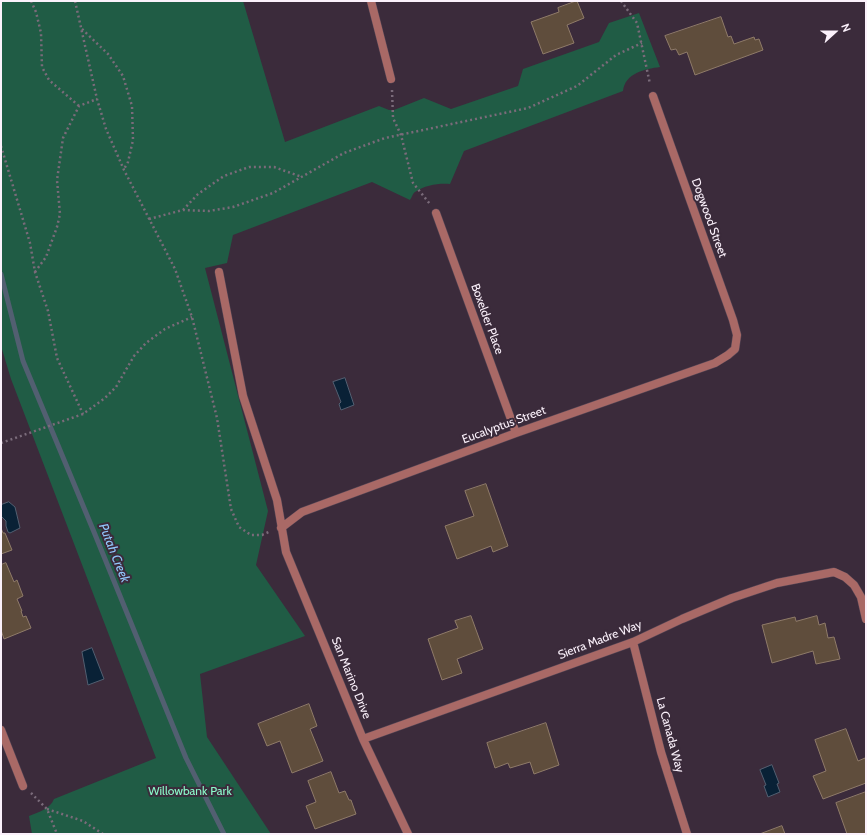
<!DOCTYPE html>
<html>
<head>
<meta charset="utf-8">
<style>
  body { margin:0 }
  #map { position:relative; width:867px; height:835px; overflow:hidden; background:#3b2b3b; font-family:Cabin,sans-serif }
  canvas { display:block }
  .frame { position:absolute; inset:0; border:2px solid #fbf1fb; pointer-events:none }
  .north { position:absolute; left:815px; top:12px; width:40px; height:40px; -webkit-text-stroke:3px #3b2b3b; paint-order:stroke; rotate:69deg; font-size:11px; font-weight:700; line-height:16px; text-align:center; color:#fbf1fb }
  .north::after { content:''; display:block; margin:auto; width:14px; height:18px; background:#fbf1fb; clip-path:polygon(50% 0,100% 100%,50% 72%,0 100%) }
</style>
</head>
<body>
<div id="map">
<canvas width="867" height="835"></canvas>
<div class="frame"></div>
<div class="north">N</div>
</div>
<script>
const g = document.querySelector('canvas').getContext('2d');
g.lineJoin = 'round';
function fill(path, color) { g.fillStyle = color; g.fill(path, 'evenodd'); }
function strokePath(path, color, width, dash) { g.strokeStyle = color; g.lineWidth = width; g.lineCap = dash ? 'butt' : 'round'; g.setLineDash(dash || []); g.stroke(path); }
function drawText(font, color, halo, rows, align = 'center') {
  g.font = font + ' Cabin,sans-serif'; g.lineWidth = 4; g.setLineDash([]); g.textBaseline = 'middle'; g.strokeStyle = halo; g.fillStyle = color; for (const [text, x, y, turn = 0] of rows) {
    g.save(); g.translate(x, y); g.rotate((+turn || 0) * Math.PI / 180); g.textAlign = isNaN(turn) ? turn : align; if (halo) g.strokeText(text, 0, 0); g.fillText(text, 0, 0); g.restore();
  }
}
const green = new Path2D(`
  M1,1h242l42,141 94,-36 10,4h5l30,-12 27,11 67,-23 5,-17 76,-27 10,-19 30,-10 21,54c-15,2 -35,6 -37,24l-159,60 -14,33c-11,-1 -25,1 -35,8 -2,1 -3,5 -5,8l-38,-18 -139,53 -6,28 -22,5 63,243 -12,54 49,71 -105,38 7,63 64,97h-239l-3,-18c10,-4 21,-7 25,-17l102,-41 -145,-379 -10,-33z`);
const water = new Path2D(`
  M345,378l9,27 -13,5 -2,-6 2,-2 -8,-20z
  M9,502l6,5 5,21 -10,5 -2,-1 -2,-6v-5l-5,-5v-11z
  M92,648l12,31 -16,6 -6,-33z
  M772,765l7,18 -2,1 3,8 -12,5 -4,-11 2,-1 -6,-15z`);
const stream = new Path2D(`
  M1,274l22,87 71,171 92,226 38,76`);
const building = new Path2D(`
  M577,1l7,17 -17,7 7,18 -31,11 -12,-32 28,-10 -1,-4z
  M721,17l7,20 3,-1 3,8 20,-7 1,3 4,-1 4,11 -68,25 -8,-23 -8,3 -3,-6 -5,1 -6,-14z
  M486,484l22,62 -15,6 -2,-6 -34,13 -12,-33 29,-10 -9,-25z
  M1,528l2,5h2l7,17 -11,4z
  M6,563l8,19 3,-2 6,16 -6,3 5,12h-1l2,6 3,-1 5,12 -27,11 -3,-9v-65z
  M471,616l12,33 -26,10 5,14 -20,7 -14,-41 30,-11 -3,-7z
  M817,616l2,9 6,-2 3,15 6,-1 6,22 -24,5 -3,-13 -41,12 -10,-38 33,-8 1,4z
  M309,704l8,22 -7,3 13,32 -31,12 -12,-32 -13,5 -9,-22z
  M546,723l13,42 -25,9 -4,-12 -20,6 -2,-5 -13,5 -8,-25z
  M846,729l12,32 7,-3 1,4v21l-43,16 -10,-23 13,-5 -11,-31z
  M331,772l8,21 6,-2 4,9h2l5,14 -41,15 -9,-23 10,-4 -8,-21z
  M866,792v42h-19l-11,-31z
  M782,826l3,8h-25z`);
const path = new Path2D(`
  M31,1l5,11 5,21 1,34 7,13 30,26
  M75,1l22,98 9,30 18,41 51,99 17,48 25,101 14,91 8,18 12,8h11l9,-4
  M621,1l16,22 13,61
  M82,29l26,25 15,22 9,30 1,34 -5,22 -4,7
  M392,90l1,28 8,17 12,48 17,21
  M1,146l29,97 5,29 13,39 9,47 26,56
  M183,210l15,-16 26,-18 25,-9h25l28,10
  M149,219l34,-9 26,1 24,-4 40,-14 71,-40 41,-15 143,-30 49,-22 39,-31 26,-12
  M35,272l11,-15 11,-30 3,-13 -3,-34 6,-42 16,-32 18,-7
  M1,443l82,-29 22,-16 11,-11 18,-31 12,-13 19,-14 27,-12
  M31,793l16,16 10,25
  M47,809l36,12 20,13`);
const street = new Path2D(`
  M371,1l20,78
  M436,213l80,220
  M219,272l24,124 34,104 9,52 77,187 45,95
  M281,528l21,-16 214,-79 199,-70 13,-8 7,-6 2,-14 -4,-15 -80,-224
  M633,642l28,110 26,82
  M1,730l22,56
  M363,739l270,-97 49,-23 50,-21 45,-15 57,-11 11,5 9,8 7,12 5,22`);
const streetNames = [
  ["Dogwood Street",709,218,70],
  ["Boxelder Place",487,319,70],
  ["Eucalyptus Street",504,425,-20],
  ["Sierra Madre Way",600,640,-21],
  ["San Marino Drive",351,678,68],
  ["La Canada Way",670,735,75]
];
const parkNames = [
  ["Willowbank Park",190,791]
];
const waterNames = [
  ["Putah Creek",114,553,68]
];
fill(green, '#205c45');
fill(water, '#092136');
strokePath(water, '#525f71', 1);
strokePath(stream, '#525f71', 5);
fill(building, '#5f4d3c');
strokePath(building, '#8f7b69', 1);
strokePath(street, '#564756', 9);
strokePath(path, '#7a6b7a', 2.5, [2, 3]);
strokePath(street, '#a96966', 8);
drawText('12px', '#fbf1fb', '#3b2b3b', streetNames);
drawText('12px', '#8bfaca', '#3b2b3b', parkNames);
drawText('italic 13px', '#91c7fb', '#3b2b3b', waterNames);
</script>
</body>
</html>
